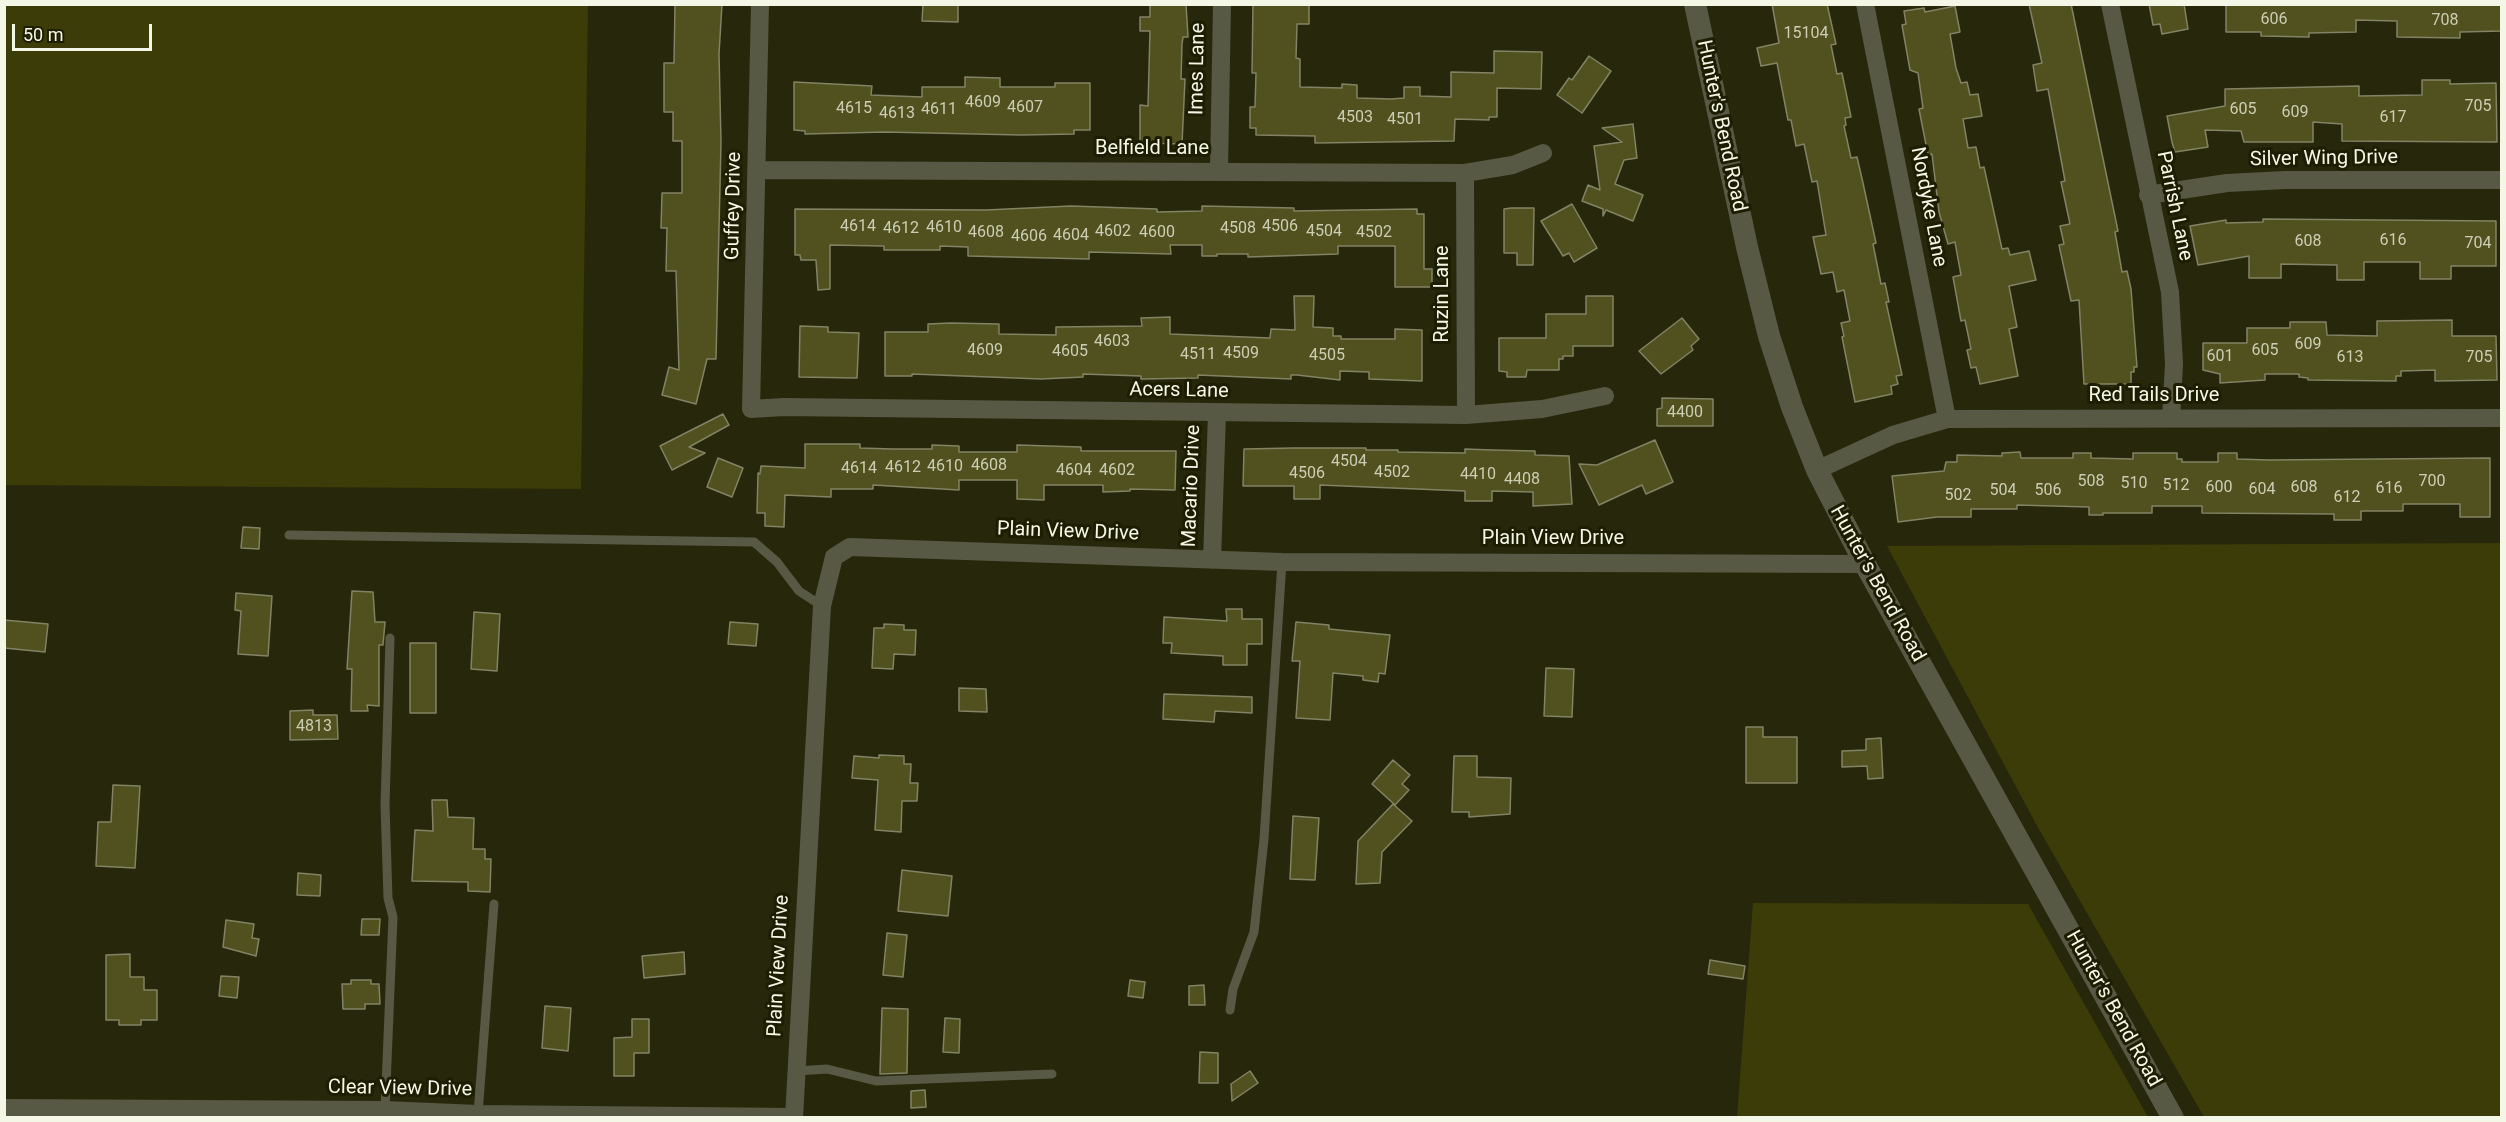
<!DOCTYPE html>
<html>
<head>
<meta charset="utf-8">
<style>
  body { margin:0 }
  #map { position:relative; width:2506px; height:1122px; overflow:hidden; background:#27270b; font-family:Roboto,sans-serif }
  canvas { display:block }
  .frame { position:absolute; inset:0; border:6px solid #f5f7e6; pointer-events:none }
  .scale { position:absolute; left:12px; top:24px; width:140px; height:27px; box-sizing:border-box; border:3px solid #f5f7e6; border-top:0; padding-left:8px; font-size:18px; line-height:21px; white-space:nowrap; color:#f5f7e6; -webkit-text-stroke:4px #1d1d02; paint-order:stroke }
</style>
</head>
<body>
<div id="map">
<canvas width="2506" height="1122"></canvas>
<div class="frame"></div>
<div class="scale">50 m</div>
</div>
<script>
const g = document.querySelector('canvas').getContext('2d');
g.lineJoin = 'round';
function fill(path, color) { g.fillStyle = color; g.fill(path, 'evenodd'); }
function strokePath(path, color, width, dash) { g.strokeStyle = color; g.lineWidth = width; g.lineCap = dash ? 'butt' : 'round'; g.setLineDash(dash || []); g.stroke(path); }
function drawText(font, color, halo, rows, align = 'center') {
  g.font = font + ' Roboto,sans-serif'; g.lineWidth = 6; g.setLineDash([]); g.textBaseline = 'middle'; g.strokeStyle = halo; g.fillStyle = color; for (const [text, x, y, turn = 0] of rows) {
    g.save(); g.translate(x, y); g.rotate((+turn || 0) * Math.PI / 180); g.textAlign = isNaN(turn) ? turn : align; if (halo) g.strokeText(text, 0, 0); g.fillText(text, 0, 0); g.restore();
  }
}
const green = new Path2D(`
  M5,4l583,1 -7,484 -576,-4z
  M2501,543v574h-297l-168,-293 -149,-278z
  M1753,903l275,1 120,213h-411z`);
const building = new Path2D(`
  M675,4h47l-3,50 2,88 -5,217h-9l-11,45 -34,-9 7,-28 10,3 -3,-99h-10l1,-43h-6l1,-35h20v-52h-9v-29h-9v-49h10z
  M923,4h35v18l-36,-1z
  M1150,4h36l2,33h-5l-1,7 -1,35h4l-3,65 -42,-1v-38l8,1 2,-75h-10v-14h10z
  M1253,4h56v20h-12l-1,34 4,1v28l42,1v-4l15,1v13l34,1 13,-1v-11h16v9l31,1v-25l43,1v-22l48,1 -1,37 -44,-1v29h-8v3l-34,-1 -1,22 -139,2v-7l-59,-1v-7h-6v-21h5l1,-34h-4z
  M1772,4h55l9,40 -5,1 6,29 5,-1 9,44 -6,1 1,7 -2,1 7,32 6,-1 6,26 13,60 -3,1 8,40 4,-1 4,19h-3l16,73 -6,1 2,8 -7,2 1,8 -37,8 -13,-65 2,-1 -3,-13 9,-2 -6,-31 -7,2 -4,-20 -12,2 -8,-37 13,-2 -9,-54 -5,1 -8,-38 -8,2 -5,-26h-3l-11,-57 -16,3 -4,-18 22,-5z
  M2029,4h42l47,227 -3,1 7,40 5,-1 4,18 6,78h-3v5h-3v12h-47l-5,-84 -8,1 -12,-56 5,-1 -4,-18 10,-2 -9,-42 4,-1 -17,-92 -11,2 -4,-26 9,-2z
  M2149,4h35l4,25 -26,5 -2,-10 -7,1z
  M2226,4h276v27l-42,1v6l-63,-1v-16l-41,-1v12l-47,1v4l-48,-1v-4h-35z
  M1955,6l5,26 -10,2 6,34 5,15 6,-1 3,13 8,-1 4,22 -19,3 5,29 8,-1 4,21 4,-1 18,82 6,-1 2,7 19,-4 7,29 -27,6 8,41 -8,2 9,47 -38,8 -4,-17 -5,1 -4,-18 4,-1 -6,-29 -4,1 -8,-44 8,-2 -6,-33 -7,2 -9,-32 -7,-58 -4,1 -9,-46 4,-1 -5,-35 -8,-3 -8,-45 4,-1 -2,-13 20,-3 1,4z
  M1589,56l22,15 -29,42 -25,-18 12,-17 3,2z
  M965,77l35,1v9h55v-4h35v47h-16v4l-53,1 -136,-3 -80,2v-3l-11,-1v-48l78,4 -1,9 51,2v-10h43z
  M2422,80h28v4l46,-1 1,59 -155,-1v-17l-29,-2v20h-69l-3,-11 -36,-1 3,17 -33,5 -3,-10 -5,-26 58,-10v-17l134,-3v10l63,-1z
  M1633,124l4,34 -13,2 -9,24 28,11 -10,26 -27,-11 -3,6v-7l-21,-8 6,-16 12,5 -6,-44 28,-4 -20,-14z
  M1572,204l25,44 -23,14 -5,-9 -6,3 -22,-35z
  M1071,206l86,3v3l45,-1v-5l92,2v3l123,-2v5h7v55h8v18h-37v-41h-57v8l-90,3v-3h-31v2h-15v-11h-32l1,9 -82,-2v7l-121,-3v-9l-28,-1v4h-56v-4l-54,-1v44l-12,1 -2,-30h-15l-1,-5h-5v-46l191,1z
  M1511,208h23l-1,57h-16v-12h-13v-44z
  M2263,219l233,2v45h-45v13h-31v-17h-56v18h-27v-15l-56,-1v14h-32v-22l-51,9 -8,-39 36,-6v3l37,-1z
  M1294,296h20l-1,31 20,1v8h8v3h54v-10l27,1v51l-53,-2v-7l-29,-1v9l-43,-5h-6v4l-93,-4v3l-57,1v-3l-58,-2v3l-42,2 -129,-5v2h-27v-44h43v-8l23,-1 48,1v10l57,1v-8l86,-1 -1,-8 29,-1v17l100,4 1,-9 24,1z
  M1586,296h27v50h-40v10h-10v3h-4v11h-32l-1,7h-19v-5l-8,-1v-33h47v-24h40z
  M1682,318l17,21 -8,7 2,4 -32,24 -22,-23z
  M2452,320v16h44l1,44 -62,1v-11l-34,1v5h-5v5l-88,-1v-2l-9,-1v-3h-34v6l-45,3v-9l-17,-4v-27h44v-15h43v-6h36l1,13 50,1v-15z
  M800,326l28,1v5l31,1 -2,45 -58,-1z
  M1662,398l51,1v27h-56v-17l5,-1z
  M723,414l6,11 -40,22 16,6 -33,17 -12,-24z
  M1655,440l18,42 -27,12 -4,-9 -43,20 -20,-41 18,1z
  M805,444h55v4l32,1h40v-4l27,1v6h58v-7l64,2v4h95l-1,39 -45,-1v2l-27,1v-7h-59v15l-27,-1v-19h-58v10l-86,-5v4h-42v8l-46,-2 -1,32 -19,-1v-13h-8l1,-40 2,1 1,-8 44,2z
  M1294,448h72v2h32v2l67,1v-4l27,1 43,1v4l34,1 3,48 -39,2v-14l-41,-1v10h-27v-10l-145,-6v14h-26v-13h-51l1,-37z
  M2020,452l1,6h52v-5h18v5l42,1v-6h44v6h5v3h36v-9h19v6l32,1 221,-2v59h-30v-13h-57v7h-42v9h-27v-6l-132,-1v-7h-50v7h-49v2h-14v-8l-72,-2v4h-46v8h-34l-39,5 -6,-46 52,-5 2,-9h11v-7l45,1v-3z
  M718,458l25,10 -11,29 -25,-10z
  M243,527l17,1 -1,21 -18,-1z
  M352,591l21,1 2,30h10l-2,23h-4v61l-12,-1 1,6h-17l1,-42h-5z
  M236,593l36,3 -4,60 -30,-2 3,-43 -6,-1z
  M1226,609h16v10h20v25h-15v21h-24v-9l-52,-3 1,-10h-9l1,-26 63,4z
  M474,612l26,2 -3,57 -26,-2z
  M4,620l44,4 -3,28 -41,-4z
  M730,622l28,2 -2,22 -28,-2z
  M1296,622l33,3v4l61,6 -5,39 -6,-1 -1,9 -15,-2v-4l-30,-3 -3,47 -34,-2 4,-57h-8z
  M884,624l20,1v5h12l-1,25 -21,-1 -1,15 -21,-1 2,-40h10z
  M410,643h26v70h-26z
  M1546,668l28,1 -2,48 -28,-1z
  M959,688l27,1 1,23 -28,-1z
  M1164,694l88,3v16l-37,-2 -1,11 -51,-3z
  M313,710v5h24l1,24 -48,1v-29z
  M1746,727h17v10h34v46h-51z
  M1881,738l2,40 -15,1 -1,-13 -25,1v-16l24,-1v-11z
  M879,755l25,1v8h7l-1,19h8l-1,18h-15l-1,31 -26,-2 3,-50 -26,-2 2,-22 25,2z
  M1454,756h23v21l34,1 -1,36 -41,3v-5h-17z
  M1393,760l17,15 -8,9 7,6 -14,15 -23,-21z
  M113,785l27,1 -5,82 -39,-2 2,-44h13z
  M432,800h15l1,17 26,1 -1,31h12v10h6l-1,33 -22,-1v-9l-56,-1 3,-51 18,1z
  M1393,804l19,17 -30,31 -2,31 -24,1 2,-43z
  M1293,816l26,2 -4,62 -25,-1z
  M902,870l50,6 -4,40 -50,-5z
  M298,873l23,2 -1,21 -23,-1z
  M362,919h18l-1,16h-18z
  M226,920l28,4 -2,14 7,1 -3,17 -33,-9z
  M887,933l20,2 -4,42 -20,-2z
  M684,952l1,22 -41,4 -2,-22z
  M130,954v23h14v13h13v30h-16v5h-22v-5h-13v-65z
  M1710,960l35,6 -2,13 -35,-5z
  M221,976l18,1 -2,21 -18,-2z
  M351,980h20v4h8l1,20h-15v5h-22l-1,-25h9z
  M1130,980l15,2 -2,16 -15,-2z
  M1204,985l1,20h-16v-19z
  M545,1006l26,2 -3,43 -26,-3z
  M882,1008l26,1 -1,64 -27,1z
  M945,1018l15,1 -1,34 -16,-1z
  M632,1019h17v34h-15v23h-20v-38l18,-1z
  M1200,1052l18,1v30h-19z
  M1250,1071l8,12 -26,18 -1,-17z
  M925,1090l1,17 -15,1v-17z`);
const service = new Path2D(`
  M289,535l465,7 23,20 22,29 23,15
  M1230,1010l3,-21 21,-57 10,-93 18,-277
  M796,1071l31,-2 49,12 176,-7
  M385,1110l8,-193 -5,-19 -3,-93 5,-167
  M478,1114l16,-210`);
const minor = new Path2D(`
  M760,4l-9,405 33,-2 682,8 76,-6 63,-13
  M1865,4l82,415
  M2110,4l60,288 4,72 -3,54
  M758,170l707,3 48,-8 30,-12
  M1219,171l3,-167
  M1465,173l1,242
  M2148,195l79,-12 58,-3h217
  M1817,470l76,-35 54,-16 555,-1
  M1212,560l5,-146
  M4,1108l381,2 93,4 316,3
  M794,1118l28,-512 12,-49 16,-10 432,15 583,2`);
const tertiary = new Path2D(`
  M1695,4l52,243 22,89 23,71 25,63 48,94 308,554`);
const numberNames = [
  ["606",2274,20],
  ["708",2445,21],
  ["15104",1806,34],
  ["4609",983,103],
  ["705",2478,107],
  ["4607",1025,108],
  ["4615",854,109],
  ["4611",939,110],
  ["605",2243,110],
  ["609",2295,113],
  ["4613",897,114],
  ["4503",1355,118],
  ["617",2393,118],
  ["4501",1405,120],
  ["4614",858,227],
  ["4506",1280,227],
  ["4610",944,228],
  ["4612",901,229],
  ["4508",1238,229],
  ["4602",1113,232],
  ["4504",1324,232],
  ["4608",986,233],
  ["4600",1157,233],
  ["4502",1374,233],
  ["4604",1071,236],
  ["4606",1029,237],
  ["616",2393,241],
  ["608",2308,242],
  ["704",2478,244],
  ["4603",1112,342],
  ["609",2308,345],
  ["4609",985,351],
  ["605",2265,351],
  ["4605",1070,352],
  ["4509",1241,354],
  ["4511",1198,355],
  ["4505",1327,356],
  ["601",2220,357],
  ["613",2350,358],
  ["705",2479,358],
  ["4400",1685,413],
  ["4504",1349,462],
  ["4608",989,466],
  ["4610",945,467],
  ["4612",903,468],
  ["4614",859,469],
  ["4604",1074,471],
  ["4602",1117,471],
  ["4502",1392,473],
  ["4506",1307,474],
  ["4410",1478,475],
  ["4408",1522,480],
  ["508",2091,482],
  ["700",2432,482],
  ["510",2134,484],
  ["512",2176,486],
  ["600",2219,488],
  ["608",2304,488],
  ["616",2389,489],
  ["604",2262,490],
  ["504",2003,491],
  ["506",2048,491],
  ["502",1958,496],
  ["612",2347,498],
  ["4813",314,727]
];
const streetNames = [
  ["Imes Lane",1198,69,-89],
  ["Hunter's Bend Road",1721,126,78],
  ["Belfield Lane",1152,149],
  ["Silver Wing Drive",2324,159,-1],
  ["Guffey Drive",734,206,-89],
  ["Parrish Lane",2174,206,78],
  ["Nordyke Lane",1928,207,79],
  ["Ruzin Lane",1443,294,-90],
  ["Acers Lane",1179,391,1],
  ["Red Tails Drive",2154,396],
  ["Macario Drive",1192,486,-88],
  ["Plain View Drive",1068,532,2],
  ["Plain View Drive",1553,539],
  ["Hunter's Bend Road",1877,584,61],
  ["Plain View Drive",779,966,-87],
  ["Hunter's Bend Road",2113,1009,61],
  ["Clear View Drive",400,1089,1]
];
fill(green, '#3c3c08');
fill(building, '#50511f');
strokePath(building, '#828364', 1.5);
strokePath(service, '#585944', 9);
strokePath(minor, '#585944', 18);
strokePath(tertiary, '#585944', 22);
drawText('16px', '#ccceb4', null, numberNames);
drawText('20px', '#f5f7e6', '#1d1d02', streetNames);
</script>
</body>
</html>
